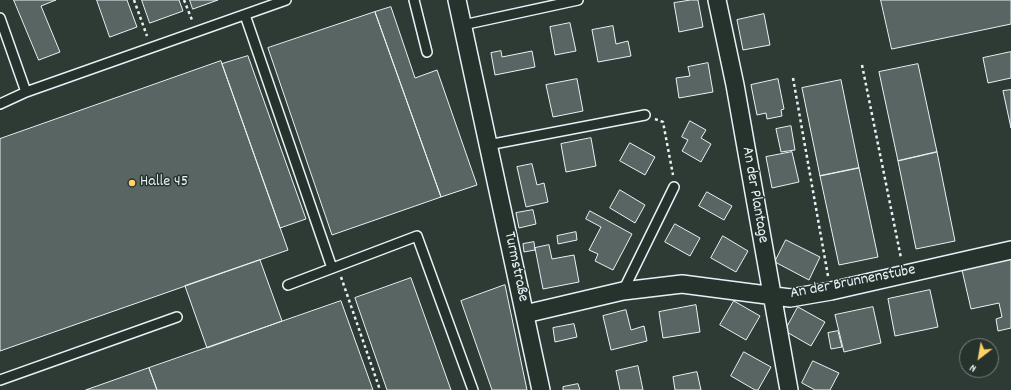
<!DOCTYPE html>
<html>
<head>
<meta charset="utf-8">
<style>
  body { margin:0 }
  #map { position:relative; width:1011px; height:390px; overflow:hidden; background:#2e3b35; font-family:Dekko,sans-serif }
  canvas { display:block }
  .north { position:absolute; left:959px; top:338px; width:40px; height:40px; box-sizing:border-box; background:#26332d; border:1px solid #747f7e; border-radius:50%; rotate:211deg; font-size:11px; font-weight:700; line-height:16px; text-align:center; color:#e8f1f8 }
  .north::after { content:''; display:block; margin:auto; width:14px; height:18px; background:#ffd166; clip-path:polygon(50% 0,100% 100%,50% 72%,0 100%) }
</style>
</head>
<body>
<div id="map">
<canvas width="1011" height="390"></canvas>
<div class="north">N</div>
</div>
<script>
const g = document.querySelector('canvas').getContext('2d');
g.lineJoin = 'round';
function fill(path, color) { g.fillStyle = color; g.fill(path, 'evenodd'); }
function strokePath(path, color, width, dash) { g.strokeStyle = color; g.lineWidth = width; g.lineCap = dash ? 'butt' : 'round'; g.setLineDash(dash || []); g.stroke(path); }
function drawText(font, color, halo, rows, align = 'center') {
  g.font = font + ' Dekko,sans-serif'; g.lineWidth = 3; g.setLineDash([]); g.textBaseline = 'middle'; g.strokeStyle = halo; g.fillStyle = color; for (const [text, x, y, turn = 0] of rows) {
    g.save(); g.translate(x, y); g.rotate((+turn || 0) * Math.PI / 180); g.textAlign = isNaN(turn) ? turn : align; if (halo) g.strokeText(text, 0, 0); g.fillText(text, 0, 0); g.restore();
  }
}
const building = new Path2D(`
  M14,0h42l-15,6 19,46 -21,8z
  M97,0h30l10,27 -27,10z
  M142,0h37l4,11 -33,12z
  M190,0h28l-25,9z
  M691,0h7l5,27 -24,5 -5,-29z
  M881,0h130v24l-119,25z
  M391,7l24,71 22,-8 40,115 -36,12 -66,-185z
  M375,12l66,185 -109,38 -64,-187z
  M764,14l6,31 -27,5 -6,-30z
  M570,23l6,28 -21,4 -5,-28z
  M613,26l3,18 12,-3 3,15 -33,6 -6,-32z
  M501,51l1,6 30,-6 3,16 -40,8 -4,-22z
  M1011,52v26l-23,5 -5,-25z
  M248,56l58,163 -26,9 -58,-164z
  M221,61l67,189 -288,101v-212z
  M708,63l5,29 -34,6 -3,-20 14,-2 -2,-9z
  M918,64l19,88 -39,9 -19,-89z
  M577,79l6,32 -30,6 -7,-32z
  M778,79l6,30 -3,1 1,6 -15,3 -1,-6 -9,2 -6,-30z
  M841,80l18,88 -39,8 -18,-88z
  M1011,90v38l-8,-37z
  M690,121l16,9 -5,8 10,6 -10,18 -19,-11 6,-11 -6,-3z
  M791,126l4,24 -14,2 -5,-23z
  M591,138l5,28 -30,6 -5,-28z
  M630,143l25,14 -10,18 -25,-14z
  M792,152l7,30 -27,6 -6,-31z
  M937,152l18,89 -39,8 -18,-88z
  M532,164l5,21 7,-2 4,19 -22,5 -9,-40z
  M859,168l19,89 -39,8 -19,-89z
  M620,190l25,15 -10,18 -25,-15z
  M707,192l25,14 -8,14 -25,-14z
  M533,210l3,14 -17,4 -3,-15z
  M590,211l42,23 -19,36 -18,-9 3,-7 -9,-4 12,-23 -15,-8z
  M675,224l25,14 -10,18 -25,-14z
  M576,232l1,8 -19,4 -1,-8z
  M723,236l25,15 -12,21 -25,-14z
  M786,240l34,17 -11,23 -34,-18z
  M534,242l1,8 -11,2 -1,-8z
  M549,245l3,14 22,-4 5,27 -36,7 -8,-41z
  M1011,259v69l-13,3 -2,-12 6,-2 -3,-14 -28,6 -9,-39z
  M260,260l22,61 -75,27 -22,-62z
  M411,278l40,112h-64l-32,-92z
  M505,285l22,105h-35l-31,-89z
  M930,290l8,37 -43,9 -7,-37z
  M341,301l32,89h-216l-8,-22z
  M734,301l26,15 -14,24 -26,-15z
  M696,305l4,27 -37,6 -4,-26z
  M798,307l27,15 -14,24 -26,-15z
  M873,307l8,36 -37,9 -9,-37z
  M626,310l5,20 13,-4 3,15 -36,9 -8,-34z
  M574,324l3,13 -22,5 -2,-14z
  M838,331l4,16 -11,2 -3,-16z
  M744,352l27,15 -13,23h-3l-24,-14z
  M813,361l26,12 -9,17h-15l-13,-7z
  M638,366l5,24h-23l-4,-19z
  M149,368l8,22h-71z
  M697,372l4,18h-26l-2,-13z
  M578,384l2,6h-17v-3z`);
const path = new Path2D(`
  M134,0l13,36
  M184,0l8,20
  M862,65l39,193
  M793,78l35,198
  M655,119l8,3 10,53
  M341,277l39,113`);
const service = new Path2D(`
  M414,0l13,52
  M245,15l87,253
  M0,18l26,74
  M463,25l115,-25
  M0,104l26,-12 260,-92
  M488,145l157,-30
  M288,285l129,-49 56,154
  M623,291l51,-104
  M0,380l177,-63`);
const minor = new Path2D(`
  M457,0l84,390
  M717,0l18,85 54,305
  M525,314l98,-23 59,-7 108,14 41,-7 180,-41`);
const markers = [
  [132,183,4,"#ffd166"]
];
const poiNames = [
  ["Halle 45",140,183]
];
const streetNames = [
  ["An der Plantage",754,195,80],
  ["Turmstraße",515,267,78],
  ["An der Brunnenstube",853,283,-11]
];
fill(building, '#596563');
strokePath(building, '#e8f1f8', 1);
strokePath(service, '#e8f1f8', 12);
strokePath(minor, '#e8f1f8', 20);
strokePath(path, '#e8f1f8', 2.5, [3, 3]);
strokePath(service, '#26332d', 9);
strokePath(minor, '#26332d', 17);
for (const [x, y, r, color] of markers) { const dot = new Path2D(); dot.arc(x, y, r, 0, 2 * Math.PI); g.fillStyle = color; g.fill(dot); strokePath(dot, '#26332d', 1.5); }
drawText('16px', '#e8f1f8', '#26332d', poiNames, 'left');
drawText('16px', '#e8f1f8', '#26332d', streetNames);
</script>
</body>
</html>
